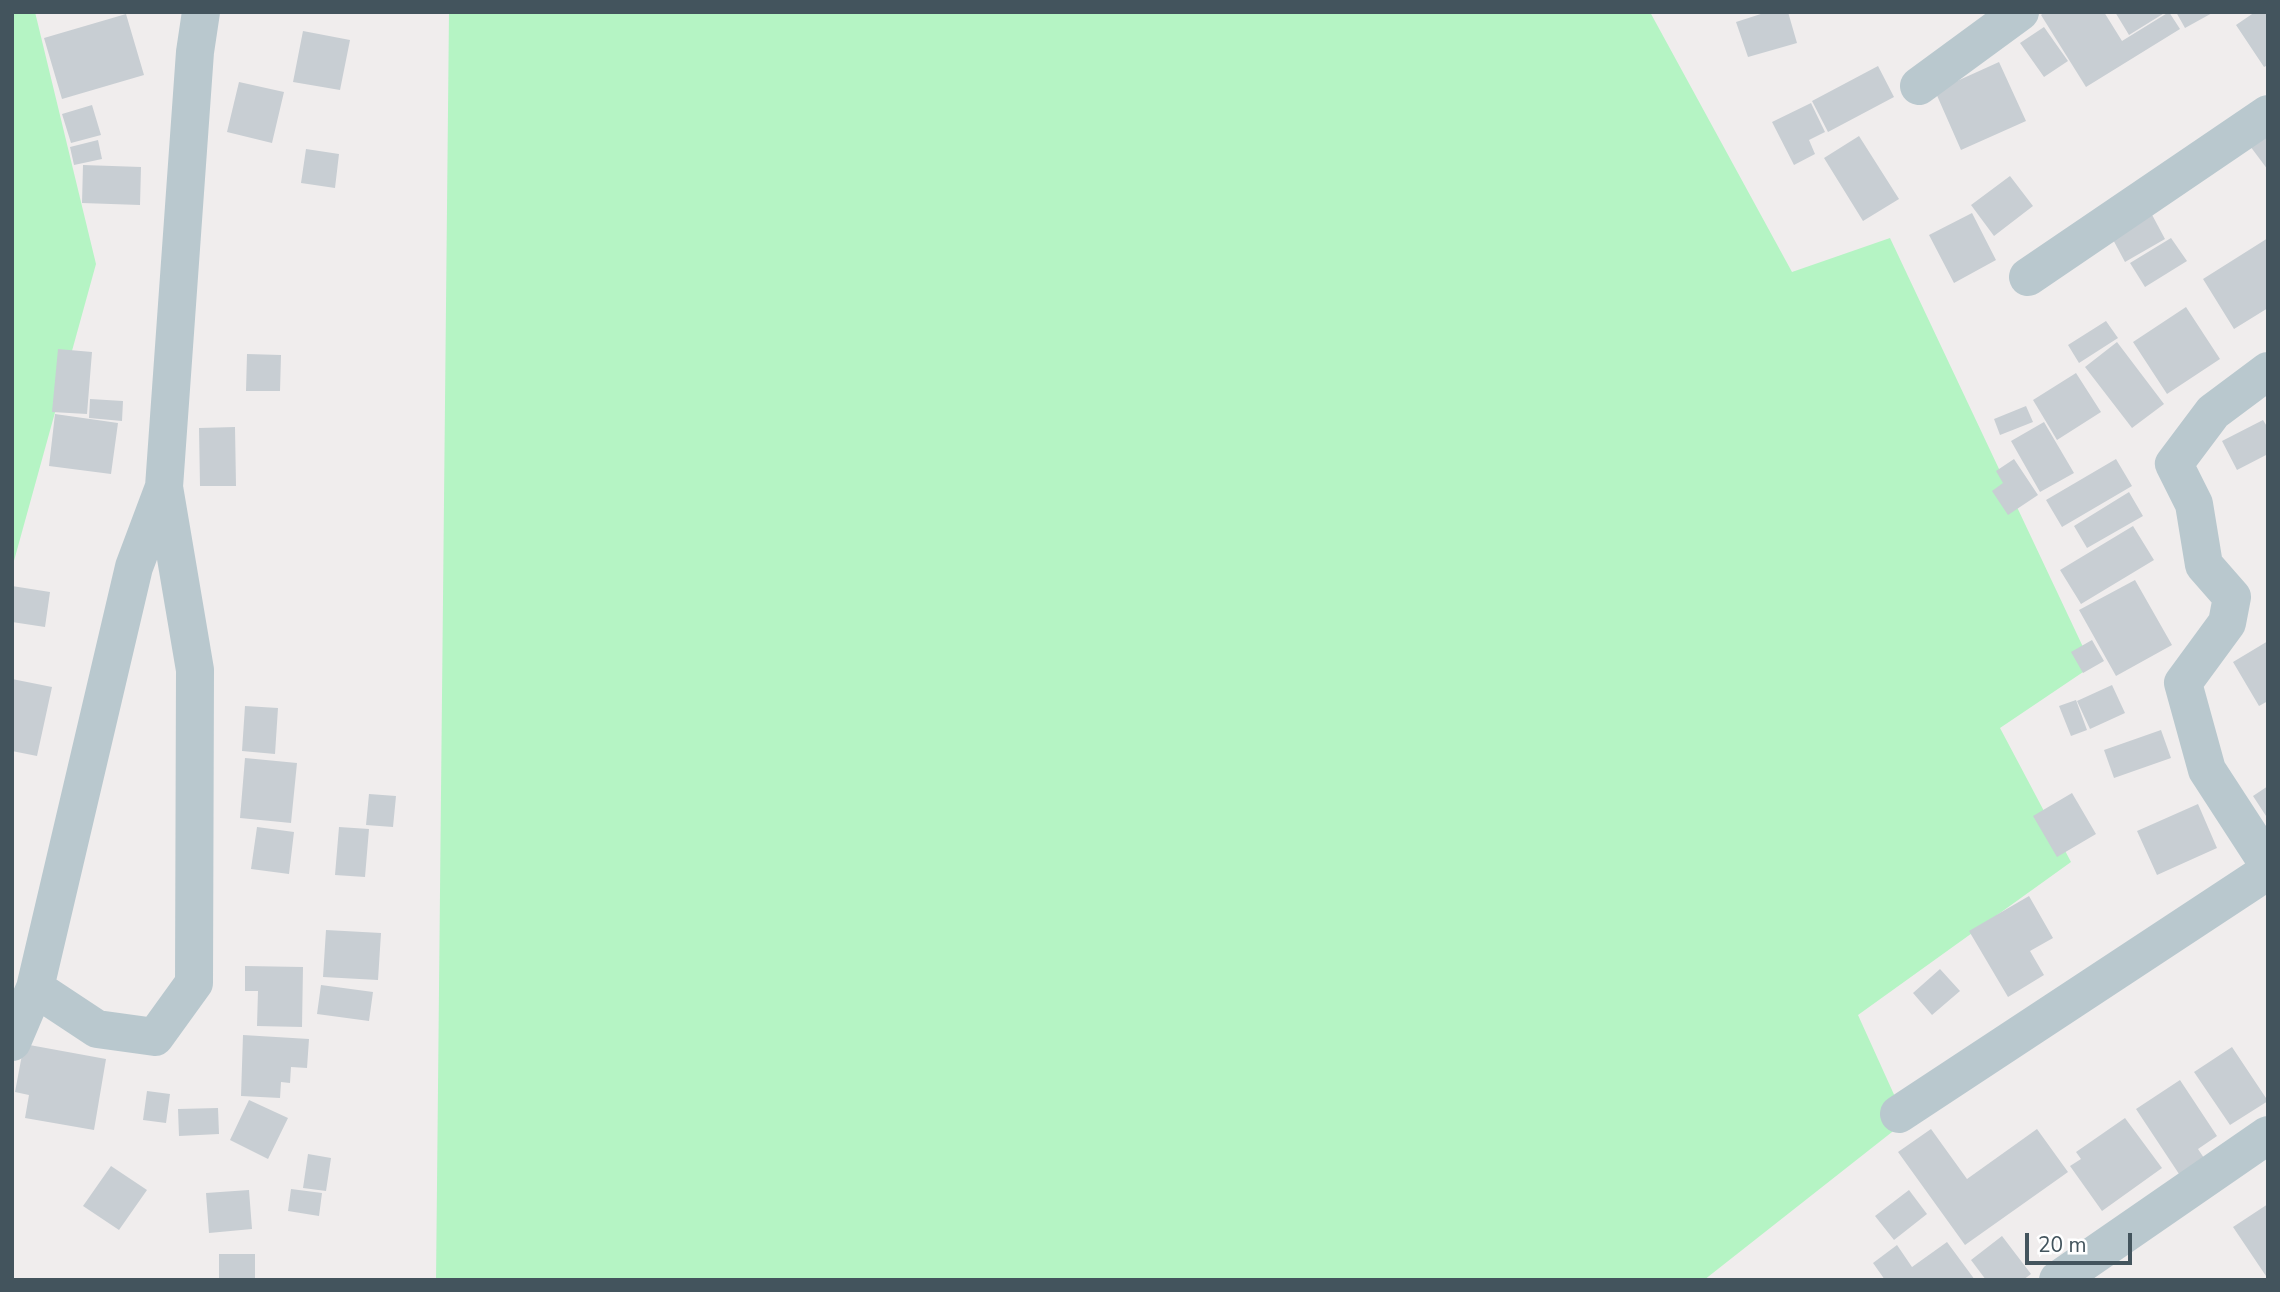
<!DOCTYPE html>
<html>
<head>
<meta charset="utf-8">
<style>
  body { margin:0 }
  #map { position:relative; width:2280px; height:1292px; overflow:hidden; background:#f0eded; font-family:"Nunito Sans",sans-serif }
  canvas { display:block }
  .frame { position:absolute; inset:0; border:14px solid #43545d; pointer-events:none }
  .scale { position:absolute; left:2025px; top:1233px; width:107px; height:32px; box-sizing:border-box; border:4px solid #43545d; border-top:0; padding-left:9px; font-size:21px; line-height:24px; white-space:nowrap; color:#43545d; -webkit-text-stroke:5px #fff; paint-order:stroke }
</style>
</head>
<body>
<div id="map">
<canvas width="2280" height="1292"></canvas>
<div class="frame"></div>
<div class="scale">20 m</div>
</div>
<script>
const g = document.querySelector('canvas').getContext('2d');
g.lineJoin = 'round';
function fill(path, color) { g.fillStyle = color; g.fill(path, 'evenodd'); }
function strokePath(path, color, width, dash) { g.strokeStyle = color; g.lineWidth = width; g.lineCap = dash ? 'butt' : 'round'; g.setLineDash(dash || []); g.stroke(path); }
const green = new Path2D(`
  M12,12h23l61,252 -84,304z
  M449,12h1201l142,260 98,-34 202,428 -92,62 71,134 -213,153 48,106 -202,159h-1268z`);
const building = new Path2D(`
  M1767,12h21l9,31 -49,14 -12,-35z
  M2044,12h60l18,29 47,-29 11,17 -94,58 -45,-72z
  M2115,12h51l-37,23z
  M2176,12h38l-29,16z
  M2255,12h13v53l-4,2 -28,-42z
  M126,14l18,61 -82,24 -18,-61z
  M2044,27l24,34 -24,16 -24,-34z
  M303,31l47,9 -10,50 -47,-8z
  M1999,62l27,59 -65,29 -26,-59z
  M1878,66l16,31 -66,35 -16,-31z
  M239,82l45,10 -12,51 -45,-11z
  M1811,103l14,29 -16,8 6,14 -21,11 -22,-43z
  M92,105l9,30 -30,8 -9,-29z
  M2268,133v37l-18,-24z
  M1859,136l40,63 -36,22 -39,-63z
  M98,140l4,19 -28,6 -4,-18z
  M306,149l33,5 -4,34 -34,-5z
  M83,165l58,2 -1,38 -58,-2z
  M2010,176l23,30 -39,30 -23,-31z
  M2150,211l15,28 -40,23 -15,-28z
  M1972,213l24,47 -42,23 -25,-48z
  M2171,238l16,23 -42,26 -15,-24z
  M2268,238v70l-34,21 -31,-50z
  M2186,307l34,52 -53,35 -34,-52z
  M2106,321l12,17 -39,25 -11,-18z
  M2117,342l47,62 -32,24 -47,-61z
  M58,349l34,3 -5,62 -35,-2z
  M247,354l34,1 -1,36h-34z
  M2076,373l25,39 -44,28 -24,-40z
  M90,399l33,2 -1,20 -33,-3z
  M2026,406l7,16 -33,13 -6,-16z
  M55,414l63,9 -7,51 -62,-8z
  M2263,420l5,8v26l-31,16 -15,-29z
  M2044,422l30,51 -34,19 -29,-51z
  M235,427l1,59h-36l-1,-58z
  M2014,459l24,36 -30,20 -16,-24 11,-8 -7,-12z
  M2116,459l16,27 -70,41 -16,-27z
  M2129,492l14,24 -56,32 -13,-22z
  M2133,526l21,34 -73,44 -21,-34z
  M2135,580l37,65 -56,31 -37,-66z
  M12,586l38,6 -5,35 -33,-5z
  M2092,640l12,21 -21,12 -12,-21z
  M2268,641v60l-9,5 -26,-44z
  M12,679l40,8 -15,69 -25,-5z
  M2112,685l13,28 -35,16 -13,-28z
  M2076,700l11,30 -16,6 -12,-30z
  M245,706l33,2 -3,46 -33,-3z
  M2161,730l10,28 -57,20 -10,-28z
  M245,758l52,5 -6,60 -51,-5z
  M2268,786v33l-15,-23z
  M2072,793l24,41 -39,23 -24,-41z
  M369,794l27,2 -3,31 -27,-2z
  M2198,804l19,44 -60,27 -20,-44z
  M257,827l37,5 -5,42 -38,-5z
  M339,827l30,2 -4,48 -30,-2z
  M2029,896l24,42 -23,13 14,24 -36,22 -39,-66z
  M326,930l55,3 -3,47 -55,-3z
  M245,966l58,1 -1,60 -45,-1 1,-35h-13z
  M1940,969l20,22 -28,24 -19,-22z
  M321,985l52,7 -4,29 -52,-7z
  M243,1035l66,4 -2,29 -16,-1 -1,16 -9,-1 -1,16 -39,-2z
  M24,1044l82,15 -12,71 -69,-12 4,-23 -14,-3z
  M2232,1047l36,54 -38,24 -36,-53z
  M2180,1080l37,56 -19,13 10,15 -25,16 -47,-71z
  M147,1091l23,3 -4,29 -23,-3z
  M249,1100l39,18 -20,41 -38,-19z
  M218,1108l1,26 -40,2 -1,-27z
  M2125,1118l37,50 -60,43 -32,-45 11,-7 -5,-7z
  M1931,1129l36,50 70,-50 31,43 -103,73 -67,-93z
  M308,1154l23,4 -5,33 -23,-3z
  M111,1166l36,24 -28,40 -36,-24z
  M291,1189l31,4 -3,23 -31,-5z
  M249,1190l3,39 -43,4 -3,-40z
  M1909,1190l18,24 -33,26 -19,-24z
  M2268,1204v71l-2,1 -33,-49z
  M2002,1236l29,38 -8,6h-37l-15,-20z
  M1947,1242l28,38h-90l-12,-17 24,-18 15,22z
  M219,1254h36v26h-36z`);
const minor = new Path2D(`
  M1919,86l101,-74
  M2028,277l240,-163
  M2268,371l-55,41 -39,52 20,40 10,61 28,32 -5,26 -44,60 24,87 61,94
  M35,988l62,41 58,8 39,-54 1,-313 -31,-183
  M12,1042l23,-54 99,-421 30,-80 31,-435 6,-40
  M1899,1114l369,-243
  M2058,1280l210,-145`);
fill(green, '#b5f4c4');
fill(building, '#c8ced3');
strokePath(minor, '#b9c8ce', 38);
</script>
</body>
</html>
